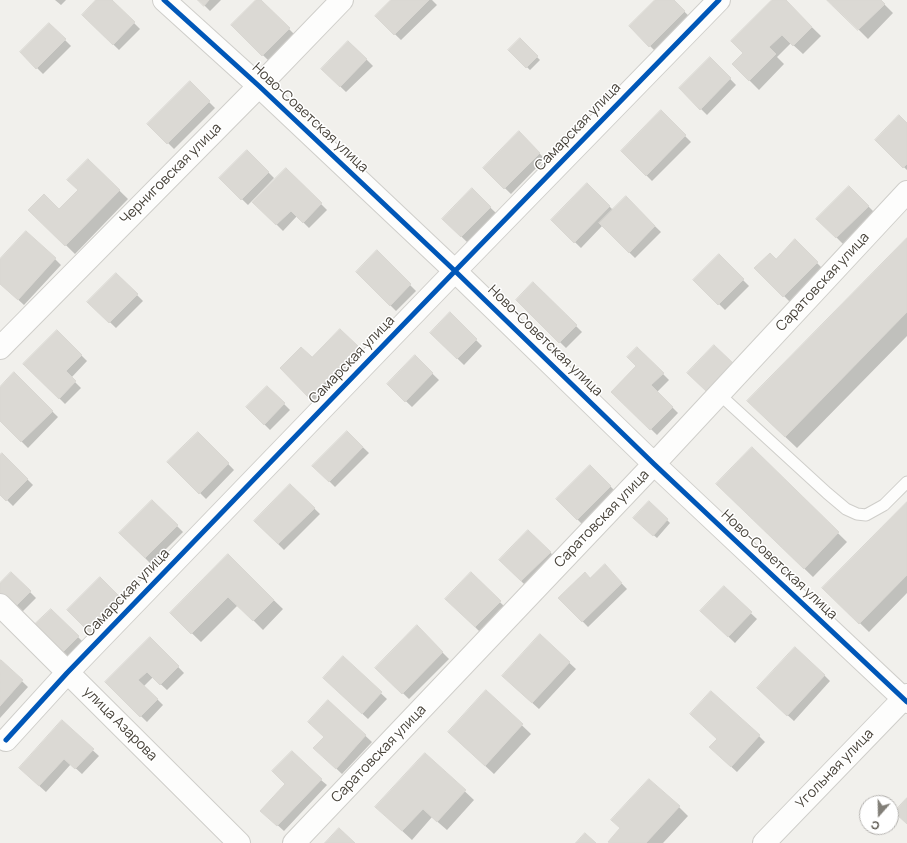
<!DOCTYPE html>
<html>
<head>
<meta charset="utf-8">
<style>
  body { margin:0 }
  #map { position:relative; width:907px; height:843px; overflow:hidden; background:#f1f0ec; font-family:Manrope,sans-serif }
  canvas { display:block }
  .north { position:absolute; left:859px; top:795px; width:40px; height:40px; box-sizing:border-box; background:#fff; border:1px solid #b5b3b0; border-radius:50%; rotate:200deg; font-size:11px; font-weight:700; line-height:16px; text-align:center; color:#474239 }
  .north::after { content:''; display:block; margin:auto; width:14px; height:18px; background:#827f78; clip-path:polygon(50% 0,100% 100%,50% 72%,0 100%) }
</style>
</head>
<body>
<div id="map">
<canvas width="907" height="843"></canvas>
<div class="north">С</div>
</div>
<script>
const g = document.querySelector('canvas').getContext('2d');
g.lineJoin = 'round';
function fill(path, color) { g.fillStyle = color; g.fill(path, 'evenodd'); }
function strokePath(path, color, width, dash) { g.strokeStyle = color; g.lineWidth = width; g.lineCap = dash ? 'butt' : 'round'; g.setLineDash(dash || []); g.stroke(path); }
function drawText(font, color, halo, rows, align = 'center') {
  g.font = font + ' Manrope,sans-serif'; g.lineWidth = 3; g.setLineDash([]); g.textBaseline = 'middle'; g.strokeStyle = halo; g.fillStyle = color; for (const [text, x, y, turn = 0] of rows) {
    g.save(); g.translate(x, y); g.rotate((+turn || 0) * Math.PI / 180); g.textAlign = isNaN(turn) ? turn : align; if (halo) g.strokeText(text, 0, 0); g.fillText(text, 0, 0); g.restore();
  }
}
const shadow = new Path2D(`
  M55,0h11l-5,5z
  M98,0h13l29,29 -21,21 -36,-35z
  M199,0h22l-11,11z
  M257,0h3l35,35 -26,26 -37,-36z
  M392,0h40l5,5 -36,35 -25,-24z
  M656,0h16l18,17 -34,35 -26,-26z
  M773,0h11l37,36 -18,18 -12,-11 -14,14 7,7 -25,26 -26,-26 11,-11z
  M829,0h51l13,13 -25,26z
  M49,24l22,22 -28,28 -22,-22z
  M520,40l20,20 -10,10 -21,-20z
  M349,42l24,24 -27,26 -24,-23z
  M710,58l26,27 -29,30 -27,-27z
  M190,83l25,25 -41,41 -25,-25z
  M661,112l30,30 -39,39 -30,-30z
  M907,125v45l-31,-30z
  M519,133l26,26 -34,35 -27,-26z
  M247,151l27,27 -26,27 -28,-27z
  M88,160l40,39 -53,55 -45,-44h29l20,-20z
  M286,169l41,41 -18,18 -12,-12 -14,15 -29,-29z
  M587,184l26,26 13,-12 35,34 -26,26 -33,-32 -21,22 -29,-28z
  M849,187l25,25 -31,32 -25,-25z
  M472,190l24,23 -29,29 -24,-23z
  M907,239v97l-110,112 -37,-35z
  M795,241l28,28 -33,33 -34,-34 20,-8z
  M377,252l39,39 -20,20 -39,-39z
  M719,256l30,30 -24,24 -30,-30z
  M55,259l6,6 -37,40 -24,-22v-23z
  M116,274l27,27 -27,27 -27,-26z
  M533,283l49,49 -16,16 -49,-48z
  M450,314l32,32 -18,19 -33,-32z
  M340,330l24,24 -48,49 -35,-35 31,-9z
  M57,331l30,30 -16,17 10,10 -16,16 -40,-40z
  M714,346l25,24 -27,26 -24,-23z
  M637,348l32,32 -12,12 21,21 -21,22 -44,-43 24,-25z
  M415,357l24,23 -27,27 -24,-23z
  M14,374l44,43 -30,31 -28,-28v-32z
  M267,387l23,23 -20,20 -23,-23z
  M347,432l22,21 -34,34 -21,-21z
  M198,433l36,37 -28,29 -37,-37z
  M752,449l95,93 -34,35 -87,-84z
  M2,454l31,31 -20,21 -13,-13v-37z
  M590,466l26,26 -33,33 -26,-26z
  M290,485l30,29 -36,36 -29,-29z
  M152,501l31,31 -32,32 -31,-31z
  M649,502l21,21 -13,15 -23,-20z
  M907,503v90l-38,39 -45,-44z
  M528,531l28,27 -29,29 -27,-27z
  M228,556l55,53 -20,21 -25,-25 -37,37 -30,-29z
  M605,566l22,23 -39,38 -28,-29 30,-18z
  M11,573l25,25 -15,15 -21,-20v-9z
  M471,574l35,34 -25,25 -34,-34z
  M724,588l33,31 -22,24 -27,-26z
  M51,610l33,33 -16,16 -33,-33z
  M417,627l32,32 -40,40 -32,-31z
  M540,636l36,33 -37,40 -30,-27z
  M150,638l34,35 -17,17 -14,-13 -9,9 19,19 -16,17 -41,-40z
  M343,658l44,41 -19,20 -38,-35z
  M1,661l27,26 -28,31v-56z
  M824,675l6,6 -36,40 -30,-27z
  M486,691l45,43 -37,40 -36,-33z
  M328,701l44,41 -30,32 -21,-20 4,-17z
  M62,722l37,34 -17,18 -11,-10 -25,28 -20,-18z
  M759,736l6,6 -28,30 -21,-19z
  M425,754l49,46 -27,30 -15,-13 -20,23 -26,-24z
  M321,780l6,5 -43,46 -22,-20z
  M679,807l9,9 -25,27h-52l10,-15z`);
const building = new Path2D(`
  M96,0h16l23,22 -22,23 -31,-30z
  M198,0h11l-5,6z
  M256,0h5l29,28 -28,28 -31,-31z
  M391,0h38l-35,35 -19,-19z
  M655,0h19l11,11 -36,36 -20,-21z
  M772,0h14l26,27 -19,19 -11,-11 -13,12 7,7 -27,27 -17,-17 11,-11 -12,-12z
  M827,0h54l4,4 -27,26z
  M49,23l17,16 -30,30 -16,-17z
  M520,38l18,18 -12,12 -18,-18z
  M348,41l19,18 -27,28 -19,-18z
  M710,57l21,21 -31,32 -21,-22z
  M190,81l20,20 -43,43 -20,-20z
  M661,110l25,25 -40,41 -25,-25z
  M899,115l8,8v41l-4,4 -28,-28z
  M519,131l21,22 -36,36 -21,-21z
  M247,150l22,22 -28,28 -22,-22z
  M88,159l32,31 -55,56 -37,-36 16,-16 15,15 19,-19 -11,-10z
  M286,168l36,35 -19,20 -12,-12 -15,14 -24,-23z
  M587,183l23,23 -36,37 -23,-23z
  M849,186l20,20 -33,32 -20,-19z
  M472,188l19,19 -30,30 -19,-18z
  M626,196l29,30 -26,27 -30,-30z
  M26,231l30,27 -38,42 -18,-16v-25z
  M907,238v74l-122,125 -38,-36z
  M795,239l23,23 -35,35 -29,-29 16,-15 6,6z
  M377,250l34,34 -21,22 -34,-34z
  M719,254l25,25 -26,26 -25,-25z
  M116,273l22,21 -29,29 -22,-21z
  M533,282l44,43 -18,18 -43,-43z
  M450,312l27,27 -20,20 -27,-26z
  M340,329l19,18 -50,51 -29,-30 21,-21 11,10z
  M57,330l25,25 -16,16 10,10 -17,18 -36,-35z
  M714,345l19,18 -27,28 -19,-18z
  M637,347l27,26 -13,12 22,22 -23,23 -39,-38 25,-26 -9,-9z
  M415,355l18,18 -28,29 -18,-18z
  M14,372l39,39 -32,31 -21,-21v-34z
  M267,386l18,17 -21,22 -18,-18z
  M347,431l16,16 -34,35 -17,-16z
  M198,432l31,31 -30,31 -32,-32z
  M752,447l87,85 -35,37 -88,-85z
  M2,453l26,26 -22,22 -6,-6v-40z
  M590,465l21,21 -34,34 -21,-21z
  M290,484l25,24 -37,36 -24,-23z
  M152,500l26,25 -33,33 -26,-25z
  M649,501l19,18 -15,17 -20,-18z
  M907,502v73l-48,49 -37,-36z
  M528,530l23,22 -30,29 -22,-21z
  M228,554l46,46 -21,21 -25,-24 -37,37 -21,-21z
  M605,564l17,19 -40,39 -24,-24 27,-26 5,6z
  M11,572l20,19 -17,17 -14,-14v-11z
  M471,572l30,29 -26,26 -30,-28z
  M100,577l23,23 -33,33 -23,-23z
  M724,586l28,26 -24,25 -28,-26z
  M51,609l28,27 -18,18 -28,-28z
  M417,625l26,27 -41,42 -27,-26z
  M540,634l30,28 -38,41 -30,-27z
  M150,637l29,29 -19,19 -13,-13 -9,8 20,19 -18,18 -35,-35z
  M795,647l30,28 -38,41 -30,-28z
  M343,656l39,36 -20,22 -39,-36z
  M0,660h1l22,20 -23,26z
  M486,690l37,34 -38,42 -37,-34z
  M711,691l49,44 -29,32 -22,-20 8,-8 -27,-25z
  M328,700l38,35 -30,34 -23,-21 11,-11 -16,-15z
  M62,720l32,29 -19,20 -11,-10 -25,27 -20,-18z
  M292,751l30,28 -45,47 -17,-15 25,-27 -13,-13z
  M425,753l41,37 -29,32 -14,-13 -21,22 -27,-24z
  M649,779l31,27 -34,37h-36l-2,-1 12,-14 -9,-8z
  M907,798v26l-13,-12z
  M339,828l16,15h-30z
  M585,833l11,10h-20z`);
const lane = new Path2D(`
  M719,394l108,99 19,16 11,5 9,1 18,-10 23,-23`);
const street = new Path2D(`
  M164,0l95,86 196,185 199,193 253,238
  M0,348l259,-262 83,-86
  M0,605l239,238
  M6,740l61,-67 388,-402 264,-271
  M294,843l360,-379 253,-272
  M764,843l143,-148`);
const cycleway = new Path2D(`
  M164,0l95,86 196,185 199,193 253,238
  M6,740l61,-67 388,-402 264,-271`);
const streetNames = [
  ["Ново-Советская улица",310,118,43],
  ["Самарская улица",578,127,-46],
  ["Черниговская улица",171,174,-45],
  ["Саратовская улица",823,282,-47],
  ["Ново-Советская улица",545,341,44],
  ["Самарская улица",352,360,-46],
  ["Саратовская улица",602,519,-46],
  ["Ново-Советская улица",779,565,43],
  ["Самарская улица",127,593,-46],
  ["улица Азарова",120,724,45],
  ["Саратовская улица",379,754,-46],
  ["Угольная улица",835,769,-46]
];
fill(shadow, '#0003');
fill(building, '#dbd9d4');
strokePath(building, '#d9d7d2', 1);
strokePath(lane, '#cfceca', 13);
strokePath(street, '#cfceca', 24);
strokePath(lane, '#fdfdfc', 11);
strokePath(street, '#fdfdfc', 22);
strokePath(cycleway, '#0057b8', 5);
drawText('14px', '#474239', '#fff', streetNames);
</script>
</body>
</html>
